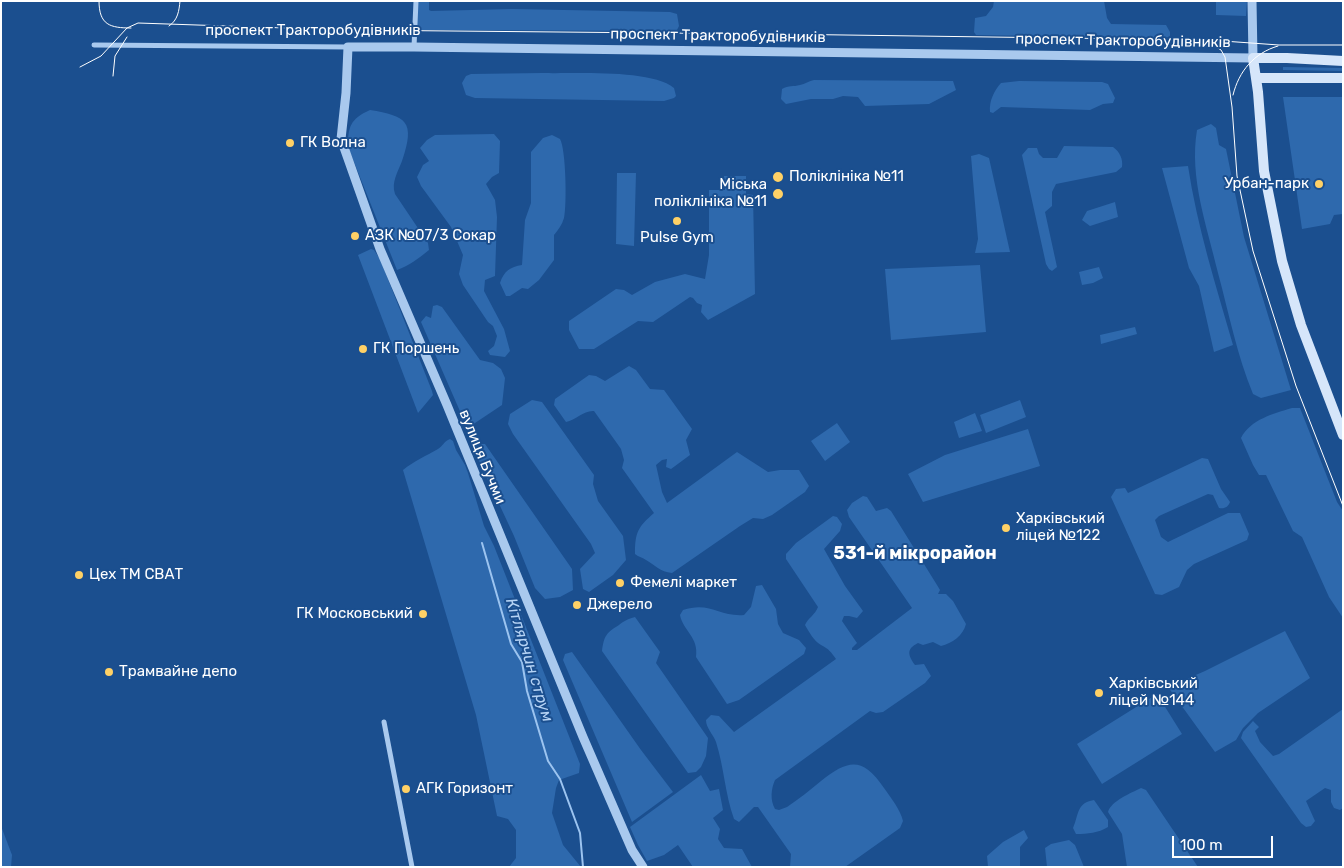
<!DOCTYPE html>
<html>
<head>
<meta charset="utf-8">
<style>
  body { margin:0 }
  #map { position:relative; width:1344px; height:868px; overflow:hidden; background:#1b4f8f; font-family:Rubik,sans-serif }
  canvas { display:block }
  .frame { position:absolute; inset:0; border:2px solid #fff; pointer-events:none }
  .scale { position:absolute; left:1172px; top:836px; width:101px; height:22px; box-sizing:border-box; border:2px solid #fff; border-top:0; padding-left:6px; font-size:15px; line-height:18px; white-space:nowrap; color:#fff; -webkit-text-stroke:4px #1b4f8f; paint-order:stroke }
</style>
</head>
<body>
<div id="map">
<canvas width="1344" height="868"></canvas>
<div class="frame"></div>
<div class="scale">100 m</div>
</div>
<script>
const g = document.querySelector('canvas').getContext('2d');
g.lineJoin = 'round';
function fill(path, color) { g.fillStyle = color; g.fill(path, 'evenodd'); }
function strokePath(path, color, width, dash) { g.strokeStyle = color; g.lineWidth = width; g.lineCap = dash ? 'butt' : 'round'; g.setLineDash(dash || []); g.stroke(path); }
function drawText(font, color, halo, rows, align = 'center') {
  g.font = font + ' Rubik,sans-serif'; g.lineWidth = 4; g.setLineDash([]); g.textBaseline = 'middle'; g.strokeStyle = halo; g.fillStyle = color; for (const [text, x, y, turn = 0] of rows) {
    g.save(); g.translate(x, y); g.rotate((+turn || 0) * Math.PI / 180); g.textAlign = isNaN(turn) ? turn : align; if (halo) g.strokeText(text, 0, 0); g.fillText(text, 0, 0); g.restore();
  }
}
const green = new Path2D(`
  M417,1h12v9l2,1 81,-2 158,3 7,2 2,12 -2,4 -4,1 -253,-1 -3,-4z
  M994,1h110l3,17 4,6 55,1 4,7v4l-4,2 -190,-3 -2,-3 1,-14 11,-2 7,-9z
  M1216,1h31l-1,15 -30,-1z
  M1283,67l60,1v3l-60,-1z
  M543,73c31,1 108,-4 131,15l2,8 -2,2 -10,3 -189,-3 -9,-3 -4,-12 4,-7 5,-2z
  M814,80l139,1 3,9 -27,14 -64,2 -7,-9 -15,-1 -10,3h-22l-25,5 -5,-5 1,-10c7,-4 11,-2 18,-4 5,-1 9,-4 14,-5z
  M1019,81l83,1 6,2 7,14 -2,5 -10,1 -13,6 -89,-3 -8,6 -3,-1c-1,-11 4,-21 11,-29z
  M1283,97h60v117l-9,1 -4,9 -28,5z
  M370,110c36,6 46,11 32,51 -4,11 -11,21 -7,33l33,49 1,7c-10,8 -20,16 -32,20l-49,-123c0,-20 2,-28 22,-37z
  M1211,124l5,4 3,17 7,4 18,88 47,153 -30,8 -8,-4c-16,-39 -24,-80 -35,-121 -11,-47 -29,-95 -21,-143z
  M494,134l6,7 -1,32 -7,4 -6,7 9,16 2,17 -2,59 -10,4 -1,11 20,38 6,22 -5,6 -15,-2 -2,-4 6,-5 3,-10 -4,-10 -5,-4 -25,-37 -4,-11 4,-19 -12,-28 -30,-41 -4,-9 6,-12 6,-4 -9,-13 7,-8 8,-5z
  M552,135l8,4c6,10 7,67 4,79 -2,7 -6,12 -10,17v25l-15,20 -11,9 -6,-1 -12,8h-4l-6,-13c4,-12 10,-16 22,-18l3,-45 6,-17v-51l12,-14z
  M1064,146l49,1c7,5 10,12 9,20l-6,5 -60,12 -4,8v14l-7,6 12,55 -5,4 -3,-2 -3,-5 -24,-109 6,-7h9l2,6 4,4h14z
  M979,154l10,4 21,94 -35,1 3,-14 -7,-83z
  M1188,166c9,60 28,120 45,179l-19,7 -15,-66 -10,-18 -27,-100z
  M617,173h19l-2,73 -18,-2z
  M724,176h22v18l7,1 2,99 -47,26 -7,-8 1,-7 -5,-2 -4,-5 -3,-1 -37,25 -15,-1 -44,28h-15l-10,-19v-9l47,-32 8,1 8,5 23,-13 30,-8 20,5 4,-24v-65h16z
  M1115,202l3,15 -28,9 -8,-6 5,-9z
  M371,249l3,1 6,9 52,132 1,4 -15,18 -60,-158z
  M980,265l6,67 -95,8 -6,-71z
  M1099,267l4,11 -10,5 -11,2 -3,-13z
  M437,305l5,2 38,53 13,3 8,6 4,9 -3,27 -33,22 -3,-2 -45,-103 5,-6 5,2 2,-12z
  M1135,327l2,7 -36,10 -1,-9z
  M629,366l7,4 14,19 14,1 28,39 -6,11 4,15 -19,14 -5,-2 1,-8 -5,1 -6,5 6,27 5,11 70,-51 31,20 12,-2h19l10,16 -4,6 -33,23 -9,4 -10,-1 -13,8 -68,47c-12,-1 -17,-8 -26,-13 -4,-3 -8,-3 -11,-6 0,-22 3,-27 19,-41l-32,-45 2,-8 -3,-11 -27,-38c-10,-1 -18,9 -28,11l-12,-17 1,-6 34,-24 7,1 9,5z
  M532,400l10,2 52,73 -1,9 5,17 25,35 3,24 -13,15 -24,17 -6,-3 -3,-20 15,-16 -4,-9 -78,-110 -5,-10 2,-10z
  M1020,400l6,17 -40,16 -6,-18z
  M1292,408h8l37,94 6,9v107l-14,-21 -27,-60 -9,-6 -27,-56h-7l-6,-10 -12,-27c10,-19 32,-24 51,-30z
  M975,413l7,18 -23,7 -5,-16z
  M837,423l13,19 -25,19 -14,-20z
  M1028,429l12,37 -117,36 -15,-28 37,-19z
  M450,439l3,2 3,9 9,15 3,8 16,53 10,20 86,218 -1,9 -20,7 -3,8 -4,25 11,32 18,22h-72l7,-9v-28l-8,-11 -11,-3 -21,-101 -73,-245c11,-9 23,-14 35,-21 5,-3 6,-8 12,-10z
  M480,444h5l87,125 1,21 -13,7 -15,2 -10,-11 -21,-52 -40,-86z
  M1202,458l6,1 13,30 9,13c-2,5 -5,7 -11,6l-6,-13 -5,-1 -49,22 -4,4 6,17 7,5 60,-29h12l9,21 -2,6 -53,24 -7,6 -8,17 -17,8 -7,-1 -44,-97 5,-8 9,-1 3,5z
  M863,496l4,1 9,14 11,-3 4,3 46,74 3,5 -2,4h8l7,7 13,23c-3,12 -14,19 -25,22l-8,-4 -10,3 -5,-2c-12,6 -10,12 -3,22l9,-1 7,12 -6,7 -42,29 -7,1 -6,-2 -95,69c-4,9 -5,20 0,29l4,1 8,-3c12,-8 23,-17 34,-26 27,-21 41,-25 63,7 7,10 16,21 19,33l-3,7 -55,39h-55l1,-13 -33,-47h-4l-15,15 -5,-3c-9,-25 -10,-52 -18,-77 -3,-8 -10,-14 -10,-22l5,-5 8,1 15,16 102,-73c-5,-7 -7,-10 -15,-14 -7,-4 -12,-13 -16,-20 3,-7 10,-10 13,-18l-32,-48v-5l10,-11 37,-27 4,1 5,7 -2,7 -16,18 21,37 18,25 -6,7 -8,-2h-5l-2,5 15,22 -5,5v2h5l55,-42 -63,-91 -2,-7 5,-7z
  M762,585l14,24 2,15 5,9 16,7 7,8 -2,6 -65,46 -12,4 -31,-47c3,-20 -13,-26 -16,-42l3,-5c27,-9 36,7 61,5l7,-8 5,-21z
  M635,617l25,35 -4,11 52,75 -2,18 -5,11 -5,5 -8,1 -86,-122c2,-15 4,-18 17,-26 5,-4 9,-6 16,-8z
  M1285,631l25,47 -52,35 -15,15 -7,12 -21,12 -47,-65 37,-16z
  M572,652l69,98 32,42 -41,30 -69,-162 2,-6z
  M1157,694l25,40 -80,50 -25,-40z
  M1343,709v99l-3,2 -6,-2 -3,-6v-12l-6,-2 -19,13 9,20 -4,5 -5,1 -5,-4 -60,-85 2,-6 10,-11 6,6 -4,4 5,11 13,14 6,-2z
  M701,775l9,16 9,-2 4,21 -10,8 7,11 -2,10 6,9 18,1 10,18h-59l-15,-22 -14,10 -17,6 -9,-16 -8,-18z
  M1141,788l5,2 52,77h-71l-5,-33 -14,-22c3,-11 23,-19 33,-24z
  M1094,800l14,20v7c-10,6 -20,7 -32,7l-3,-6c6,-13 3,-25 21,-28z
  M1,826l11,29 -1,12h-10z
  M1024,830l4,8 -8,9v20h-32l-1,-11 16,-14z
  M1069,840l6,5 9,22h-37l-2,-19 6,-4z`);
const stream = new Path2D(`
  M482,543l29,101 11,18 5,29 21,70 12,18 20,54 3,34`);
const minor = new Path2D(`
  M94,45l254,2
  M414,47l2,-46
  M384,722l28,145`);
const tertiary = new Path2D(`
  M643,867l-11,-17 -49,-113 -136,-332 -67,-156 -39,-110 5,-46 2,-46h66l839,11 -1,-57`);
const secondary = new Path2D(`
  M1343,61l-56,-3h-34l5,34 6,79 18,90 19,64 42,110
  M1256,78h87`);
const tram = new Path2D(`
  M99,1c0,24 11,27 32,27
  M169,26c9,-6 10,-15 11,-25
  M1210,43l11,7 4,7 7,50 5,69 16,75 43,135 47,120
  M80,67l21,-11 26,-28 11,-5 207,7 427,4 437,6 70,5h64
  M113,76l2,-20 12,-19
  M1233,95c6,-24 21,-42 45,-49`);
const markers = [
  [290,143,5,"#ffd166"],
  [778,177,6,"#ffd166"],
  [1319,184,5,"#ffd166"],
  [778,194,6,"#ffd166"],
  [677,221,5,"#ffd166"],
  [355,236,5,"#ffd166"],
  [363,349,5,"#ffd166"],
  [1006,528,5,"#ffd166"],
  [79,575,5,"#ffd166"],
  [620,583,5,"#ffd166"],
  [577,605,5,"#ffd166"],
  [423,614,5,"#ffd166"],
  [109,672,5,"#ffd166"],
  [1099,693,5,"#ffd166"],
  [406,789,5,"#ffd166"]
];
const streetNames = [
  ["проспект Тракторобудівників",313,31],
  ["проспект Тракторобудівників",718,36,1],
  ["проспект Тракторобудівників",1123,41,1],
  ["вулиця Бучми",482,457,68]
];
const poiNames = [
  ["ГК Волна",300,143],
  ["Поліклініка №11",789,177],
  ["Урбан-парк",1309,184,"right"],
  ["Міська",767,185,"right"],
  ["поліклініка №11",767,202,"right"],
  ["АЗК №07/3 Сокар",365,236],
  ["Pulse Gym",677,238,"center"],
  ["ГК Поршень",373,349],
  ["Харківський",1016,519],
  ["ліцей №122",1016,536],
  ["Цех ТМ СВАТ",89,575],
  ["Фемелі маркет",630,583],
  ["Джерело",587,605],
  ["ГК Московський",413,614,"right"],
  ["Трамвайне депо",119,672],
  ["Харківський",1109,684],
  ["ліцей №144",1109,701],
  ["АГК Горизонт",416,789]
];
const waterNames = [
  ["Кітлярчин струм",529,660,73]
];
const quarterNames = [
  ["531-й мікрорайон",915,554]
];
fill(green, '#2e69ad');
strokePath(stream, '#9cc4f0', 2);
strokePath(minor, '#a9c9ee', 5);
strokePath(tertiary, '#a9c9ee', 9);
strokePath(secondary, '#d6e6fa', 10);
strokePath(tram, '#fff', 1);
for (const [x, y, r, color] of markers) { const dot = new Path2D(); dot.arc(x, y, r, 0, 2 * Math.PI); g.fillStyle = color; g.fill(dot); strokePath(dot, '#1b4f8f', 2); }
drawText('15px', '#fff', '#1b4f8f', streetNames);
drawText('15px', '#fff', '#1b4f8f', poiNames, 'left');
drawText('italic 16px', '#b5d3f5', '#1b4f8f', waterNames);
drawText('bold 18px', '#fff', '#1b4f8f', quarterNames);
</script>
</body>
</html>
